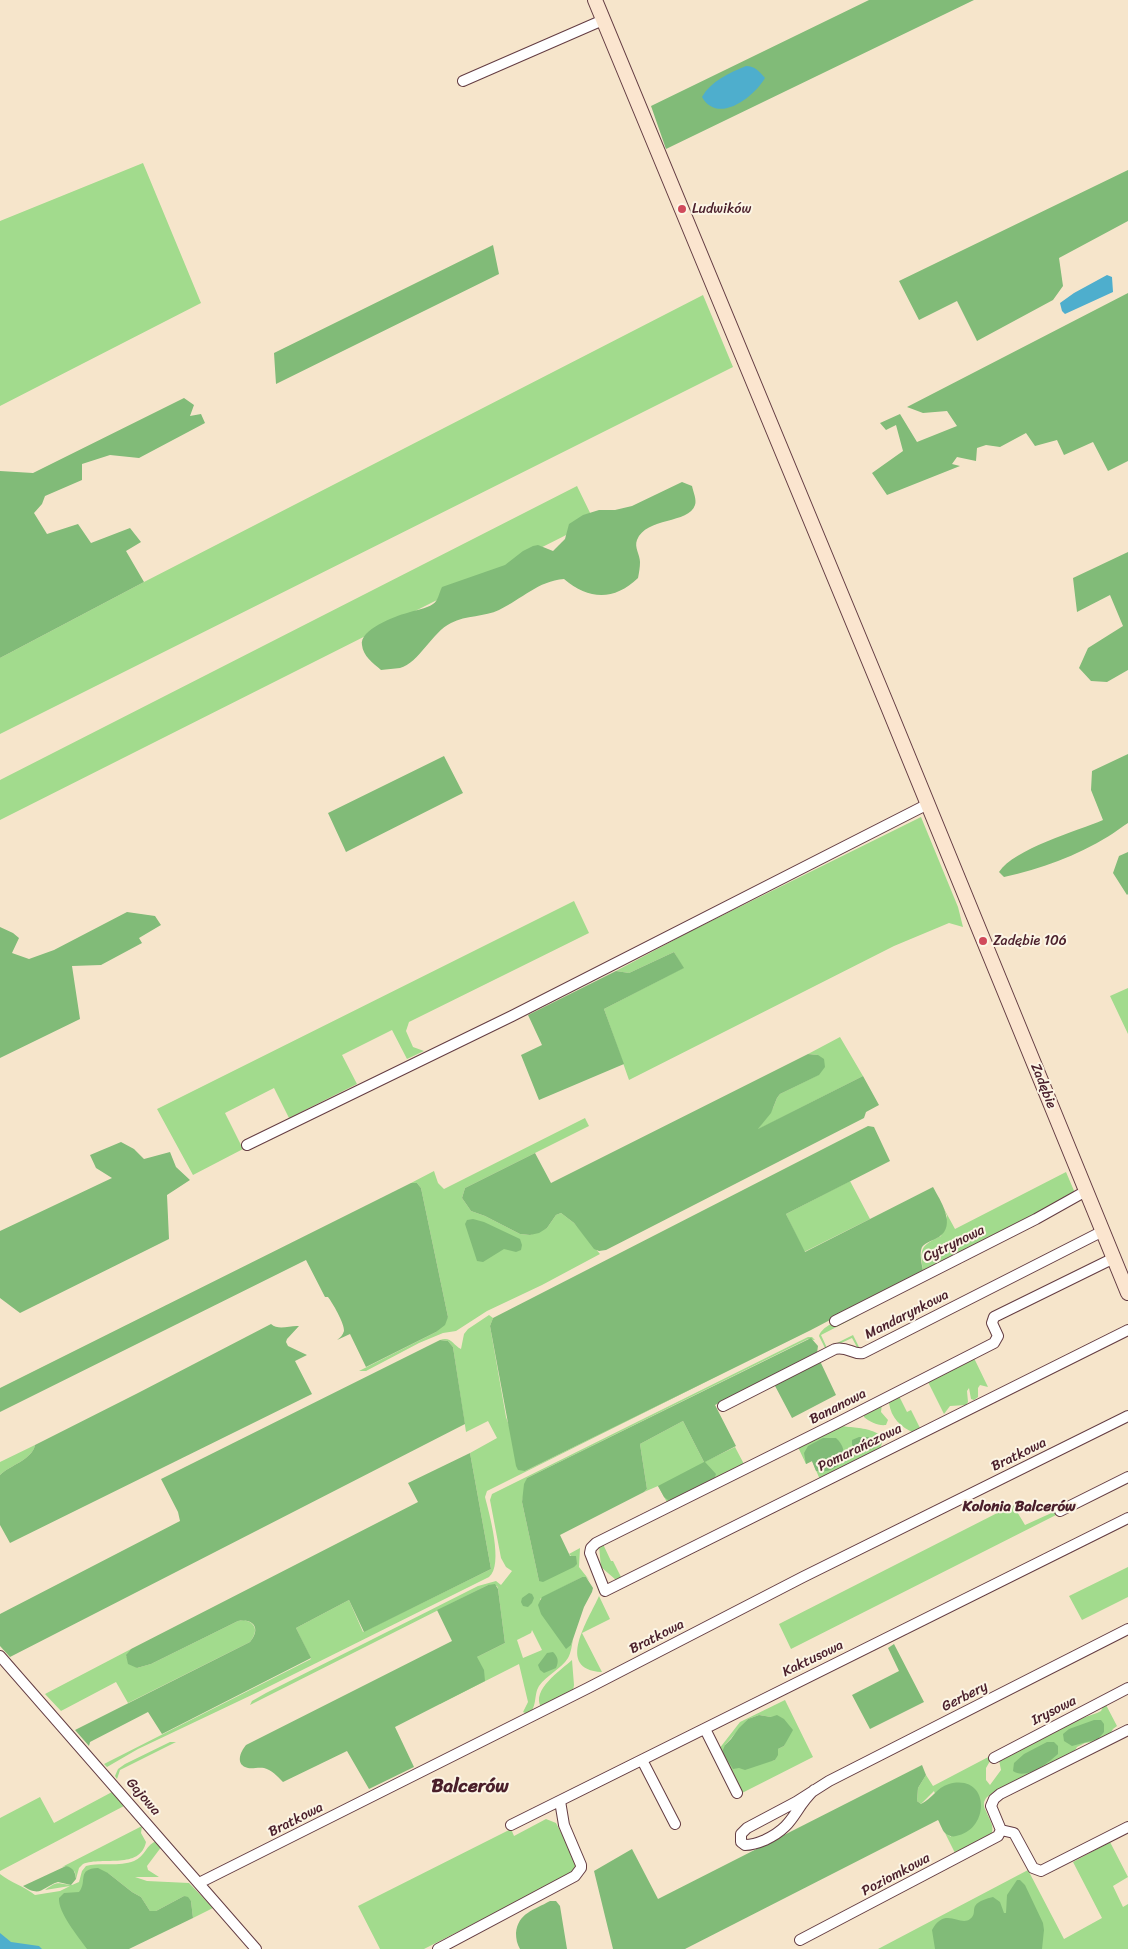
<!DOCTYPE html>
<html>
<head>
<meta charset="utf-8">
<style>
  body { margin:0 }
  canvas { display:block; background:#f6e5cb }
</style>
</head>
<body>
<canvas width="1128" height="1949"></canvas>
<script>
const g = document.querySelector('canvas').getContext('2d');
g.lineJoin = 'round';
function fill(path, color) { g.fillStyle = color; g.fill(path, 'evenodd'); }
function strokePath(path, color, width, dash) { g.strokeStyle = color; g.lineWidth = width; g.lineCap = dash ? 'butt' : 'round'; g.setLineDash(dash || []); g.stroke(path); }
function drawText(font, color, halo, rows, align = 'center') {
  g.font = font + ' Sriracha,sans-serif'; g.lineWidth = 4; g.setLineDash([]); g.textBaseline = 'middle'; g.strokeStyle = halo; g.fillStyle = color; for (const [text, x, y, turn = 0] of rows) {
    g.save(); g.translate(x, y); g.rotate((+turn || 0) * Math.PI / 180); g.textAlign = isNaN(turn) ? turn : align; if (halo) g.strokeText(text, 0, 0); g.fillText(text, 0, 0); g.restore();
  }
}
const green = new Path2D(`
  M143,163l58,140 -201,103v-185z
  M703,295l30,72 -733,367v-76l144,-76z
  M577,486l17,35 -594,299v-40z
  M921,817l37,90 5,20 -14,-4 -55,23 -265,134 -25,-71 79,-41 -9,-16 -45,21 -13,-2 75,-40z
  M574,901l15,32 -180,89 -3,9 7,16 11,4 -17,8 -15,-29 -50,25 15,29 -68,34 -15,-30 -49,25 18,36 -50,26 -36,-66z
  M1128,988v46l-18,-38z
  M840,1037l23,39 -106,54 16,-22 4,-10 3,-4 38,-19v-20l-10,-1z
  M585,1118l4,8 -124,62 -3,10 9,13 14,5 35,18 10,1 17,-7 9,-13 5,-2 13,10 26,31 -58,31 -55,26 -31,20 -13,2 -24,10 -53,28h-7l77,-39 12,-15 -27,-129 -4,-5h-6l23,-12 4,12 6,6z
  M1066,1172l9,21 -152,78c-3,-23 -3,-25 18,-35l6,-20 -4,-9 12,22z
  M850,1181l20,38 -66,33 -18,-38z
  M489,1315l4,3 -3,8 16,91 19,54 295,-146 -333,166 -2,6c4,16 19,68 4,80l-231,115 -120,57 -31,18 -3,-3 207,-105 -15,-31 53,-28 14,32 128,-63 -21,-116 27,-15 -9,-17 -22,11 -13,-85 -5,-6 -8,-1c11,-4 13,5 21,9l3,-15 4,-5z
  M856,1315l2,1 -37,19 6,13 26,-13 8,16 -3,-2 -6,-11 -24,11 -3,-1 -6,-12c3,-11 26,-19 37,-21z
  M808,1337h4l3,3 -7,-1 -281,139 -5,24 17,79 32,-25 -2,-2 11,-6 -1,19 11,14 -4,-4h-4l-42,22 31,46 2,-6c-1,6 -2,14 -5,19 -7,11 -21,17 -29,28 -6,10 -1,23 -12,28l-4,-2 5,-10 -9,-38 -79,40 -11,-23 76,-38 -7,-54 -1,-3 -9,-1 -238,120 2,-4 14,-8 212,-107 18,-5 5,4 11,-14 -6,-4 -5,-9 -11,-58 2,-6zM532,1630l10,20 -19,8 -6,-18 14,-7z
  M973,1356l15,31 -8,-2 -2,3v9l-4,3 -3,-1 -2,-11 -2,3 1,11 -2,3 -16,1 -6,8 -17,-34z
  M898,1394l9,18 4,-2 10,20 -7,3c-13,-6 -23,-15 -25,-30l3,-5z
  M882,1404l-1,8 7,8 -2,5c-8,1 -16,-3 -22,-8v-4z
  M683,1421l21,41 31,-15 10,19 -77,38 -10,-18 -14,6 3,-3 -7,-45z
  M841,1426c13,2 55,2 37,25l-57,31 -9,-21 -6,3 -9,-19z
  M35,1445c-3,15 -25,20 -35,30v-13z
  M1013,1505l12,20 33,-15 2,3 -269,136 -12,-25z
  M602,1542l9,19h2l10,20 -7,-1 -15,-13 -2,-21z
  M1128,1567v30l-46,23 -13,-24z
  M599,1596l11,23 -28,14 20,39c-48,-2 -13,-53 -3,-76z
  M244,1620c13,3 14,12 6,22l-122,61 -12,-21 -55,29 -16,-17 86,-45 -5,7 11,12 14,-4 87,-43z
  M572,1660l2,25 -1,6 -32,16c-10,-17 20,-37 31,-47z
  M785,1700l28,57 -71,36 -23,-44 21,-27zM759,1715l12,2 15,24 -2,5 -6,3 -3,11 -36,8 -14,-23 23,-26z
  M1105,1703l12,23 -4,3 -3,5 -13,7 -12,2 -8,4 -4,7 -36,15 -2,3c-10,5 -45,18 -50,28 -2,3 -1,8 1,11 4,10 9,15 5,25l-34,21 -12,-24 6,4 -17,-46 -13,13 -4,-3 1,-13 8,-13 7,11 61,-32 -8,14v12l4,5 11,-15 -2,-10 72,-38 26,-9 4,-2z
  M170,1742h6l-56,28 -3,9 -2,-3 3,-7 7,-5z
  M112,1792l12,14 -124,65v-53l40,-21 14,26z
  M546,1819l10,4 21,40 -4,10 -149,76h-44l-22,-43 153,-77 3,7z
  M142,1826l-1,7 5,9c-6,28 -43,14 -63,22l-4,4 -3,11 -1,-7 -9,-6 -4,1z
  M157,1841l5,5 -15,20 1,4 11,7h-24l12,4 42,2 24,25 -20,10 -2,-17 -7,-5 -28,15h-6l-9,-14 -9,-5 -24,-19 15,76h-123v-75c11,9 24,12 35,21l25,-4 10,-5 -25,4c14,-10 12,-6 27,-5l7,-3 3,-11 4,-5c15,-4 33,1 48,-5 11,-4 12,-17 23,-20z
  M1110,1842l18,35 -15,9 10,21 5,-3v45h-250l150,-79 36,69 38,-21 -29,-56z`);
const forest = new Path2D(`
  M869,0h105l-308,149 -15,-43z
  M1128,170v51l-69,37 4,28 -10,14 -76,41 -20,-40 -38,19 -20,-39z
  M493,245l6,29 -223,110 -2,-31z
  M1128,293v168l-20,10 -15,-29 -29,13 -7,-15 -22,6 -9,-13 -26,14 -14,-2 -9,3 -1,13 -19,-4 -5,7 8,2 -73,29 -15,-22 31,-22 -7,-26 -10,5 -6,-7 20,-9 17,28 40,-16 -10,-15 -24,2 -16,-6z
  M184,398l10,7 -4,11 11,-2 4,9 -66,35 -29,-3 -28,9v16l-37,16 -3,8 -8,9 13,21 31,-10 13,19 39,-15 11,14 -15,9 18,31 -144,76v-187l33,2z
  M682,482l10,4c1,5 5,14 3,19 -6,19 -49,12 -58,35 -3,7 3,15 3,22 0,5 -1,11 -2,16 -24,23 -49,22 -74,1 -26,2 -42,20 -65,31 -14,7 -33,5 -48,13 -19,9 -32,40 -51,45 -6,1 -13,1 -19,2 -8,-7 -18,-14 -19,-25 -3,-15 33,-29 45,-32 8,-3 19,-4 26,-9 5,-3 6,-11 9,-17l63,-22 18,-14 10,-5 5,-1 15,6 12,-12 4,-15 14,-9 16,-5h16l17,-4z
  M1128,552v118l-21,12 -16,-1 -12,-13 9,-20 35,-22 -13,-31 -33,17 -4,-34z
  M1128,754v69c-7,4 -12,9 -19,13 -33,20 -68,33 -105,41l-5,-5c15,-23 78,-41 104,-52l-12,-30 1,-19z
  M444,756l19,37 -117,59 -18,-39z
  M1128,852v42l-1,1 -14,-22 6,-17z
  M127,912l28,4 6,9 -22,13 3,5 -41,22 -29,1 8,53 -80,39v-131l13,6 6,5 -7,15 17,6 25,-9z
  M674,952l10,16 -80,41 20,55 -85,36 -18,-45 21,-10 -14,-30 88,-44 13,2z
  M808,1054l10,1 6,4 1,8 -6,8 -39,19 -3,4 -6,15 -13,16 105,-53 16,29 -13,7 -2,6 -258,132 -7,1 -5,-2 -20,-26 -13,-10 -5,2 -9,13 -8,5 -9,2 -10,-1 -35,-18 -14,-5 -9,-13 3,-10 70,-35 16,30z
  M868,1126l6,1 16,34 -104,53 19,38 128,-65c7,13 24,38 6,50 -5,3 -13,5 -17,10 -3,7 0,18 1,24l-112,59 -286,141 -7,-1 -2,-4 -26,-140 3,-8z
  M121,1142l13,7 10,10 26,-7 6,15 14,13 -23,15 2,44 -149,74 -20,-15v-67l112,-53 -16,-10 -6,-13z
  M411,1183h6l4,5 27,129 -3,8 -9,7 -70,35 -16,-33 -13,6c3,-2 6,-5 7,-9 1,-7 -12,-29 -16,-34h-3l-19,-37 -306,152v-24z
  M473,1219l11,3 36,17 2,6 -1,5 -5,2 -12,-3 -21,13 -6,-1 -12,-37 2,-4z
  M271,1324c8,7 19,1 28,2l-12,13 -1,3 2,4 19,9 -12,6 17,33 -302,149 -10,-18v-50c10,-10 32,-15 35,-30l103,-52z
  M811,1338l7,8 -1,7 -102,52 21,41 -31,16 11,12 -2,6 -39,19 -7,1 -4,-3 -6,-11 46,-24 -21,-41 -43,23 7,45 -3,3 -84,43 10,21h6l1,8 -3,3 -31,15 -4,-1 -17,-79 2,-18 3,-6z
  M440,1340l8,1 5,6 12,77 -455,233 -10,-11v-32l180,-93 -2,-9 -17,-33z
  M820,1361l16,34 -44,23 -18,-34z
  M859,1437h9l6,4v7c-8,4 -15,3 -22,-3v-5z
  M823,1438h13c18,16 1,37 -20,33l-4,-10 -6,3 -2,-11 4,-7z
  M470,1453l21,116 -127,63 -15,-32 -53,28 15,30 -149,76 -14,-22 -58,30 -1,4 -14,-16 175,-88c11,-13 4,-24 -12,-21l-87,43 -14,4 -9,-4 -2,-9 5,-6 287,-147 -10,-19z
  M582,1577h4l7,11 -1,4 -8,15 -13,38 -5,4 -25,-35 -3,-9 4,-8z
  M495,1584l3,5 7,54 -28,14 7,13 1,11 -90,46 19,40 -45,22 -22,-38 -64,31c-6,-6 -11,-12 -19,-14 -6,-1 -11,1 -16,0 -13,-3 -8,-16 -2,-23l206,-104 -15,-31 51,-25z
  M529,1593l3,1 2,4 -2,5 -4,4 -5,-1 -2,-4 1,-4z
  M894,1644l30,58 -54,27 -18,-34 47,-24 -11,-23z
  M553,1652c5,5 6,9 3,16l-12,5 -4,-3 -2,-5 9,-12z
  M759,1715l12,2 6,-2 7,4 9,11 -9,16 -6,3v6l-3,5 -30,10 -6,-2 -6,1 -11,-17 3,-7 6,-6 8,-11 9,-9z
  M1094,1720h7l3,4v8l-6,7 -26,7 -8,-5 -1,-7 6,-5z
  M1047,1742h7l4,4v8c-11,10 -32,26 -45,17l1,-8 10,-9z
  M922,1765l4,10 -8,13 -1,13 4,3c11,-5 15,-16 28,-20 41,-11 42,46 7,52 -3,1 -8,0 -11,-3 -3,-3 -5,-10 -7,-13l-253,129h-72l-19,-78 38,-22 26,50z
  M66,1866c8,2 9,6 10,13l-5,6 -13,-3c-16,5 -17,16 -35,4z
  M98,1868l10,5 24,19 9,5 9,14h6l28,-15 4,1 3,4 2,17 -64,31h-42c-9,-13 -29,-36 -28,-51l5,-5 15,-1c9,-11 -3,-23 19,-24z
  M1017,1880h3l5,5 18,38 1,7 -2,19h-107l-3,-19c13,-24 28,-3 38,-11 10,-7 -6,-15 23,-22l7,5 4,11h2l1,-18z
  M550,1901h6l4,5 7,43h-47c-3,-5 -4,-10 -4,-16 2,-20 18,-23 34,-32z`);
const water = new Path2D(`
  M746,66c9,0 13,5 19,12 -11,19 -47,47 -63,19 9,-16 27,-24 44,-31z
  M1107,275l5,2 1,15 -48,22 -3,-3 -2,-8 14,-10z
  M0,1933l11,9 28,4 3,3h-42z`);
const street = new Path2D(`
  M463,81l140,-61
  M247,1145l265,-129 416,-212
  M1114,1258l-120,59 -2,6 6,13 -4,7 -157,80 -241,120 -5,5 -1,5 15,38 523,-261
  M835,1321l201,-102 50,-28
  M723,1406l112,-57c13,-3 17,6 28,4l240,-122
  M1060,1511l68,-34
  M0,1656l256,293
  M705,1729l32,64
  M994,1758l134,-70
  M642,1760l33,64
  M814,1790c-21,20 -19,36 -49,50 -7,3 -13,5 -20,5l-4,-3v-8l6,-6 49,-26 33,-21 299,-152
  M511,1825l617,-307
  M1001,1830l13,3 19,35 8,3 87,-44
  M199,1883l389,-195 215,-111 325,-161
  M800,1940l198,-104 3,-6 -10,-24 3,-7 6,-5 128,-64
  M438,1949l137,-73 6,-8v-3l-17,-40 -4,-24`);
const secondary = new Path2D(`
  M595,0l293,707 240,586`);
const markers = [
  [682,209,5,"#d1495b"],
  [983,941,5,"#d1495b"]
];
const poiNames = [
  ["Ludwików",692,209],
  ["Zadębie 106",993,941]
];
const streetNames = [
  ["Zadębie",1043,1086,68],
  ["Cytrynowa",954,1244,-26],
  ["Mandarynkowa",907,1315,-27],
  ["Bananowa",838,1407,-27],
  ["Pomarańczowa",860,1448,-26],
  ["Bratkowa",1019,1455,-26],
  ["Bratkowa",657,1637,-27],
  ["Kaktusowa",813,1659,-26],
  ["Gerbery",965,1697,-27],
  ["Irysowa",1054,1711,-27],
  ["Gajowa",143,1797,49],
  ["Bratkowa",296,1820,-27],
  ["Poziomkowa",896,1875,-28]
];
const neighbourhoodNames = [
  ["Kolonia Balcerów",1019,1507]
];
const districtNames = [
  ["Balcerów",470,1787]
];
fill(green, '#a2db8d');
fill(forest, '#81bb78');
fill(water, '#4eaecd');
strokePath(street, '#643d43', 12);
strokePath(secondary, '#643d43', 16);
strokePath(street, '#fff', 10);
strokePath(secondary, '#fbe5cf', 14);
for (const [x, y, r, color] of markers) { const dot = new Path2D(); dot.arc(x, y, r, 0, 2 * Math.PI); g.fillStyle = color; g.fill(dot); strokePath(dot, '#fcf5e5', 2); }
drawText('14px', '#4a1f2b', '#fcf5e5', poiNames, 'left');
drawText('14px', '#4a1f2b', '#fcf5e5', streetNames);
drawText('bold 15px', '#4a1f2b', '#fcf5e5', neighbourhoodNames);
drawText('bold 19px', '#4a1f2b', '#fcf5e5', districtNames);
</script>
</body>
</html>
